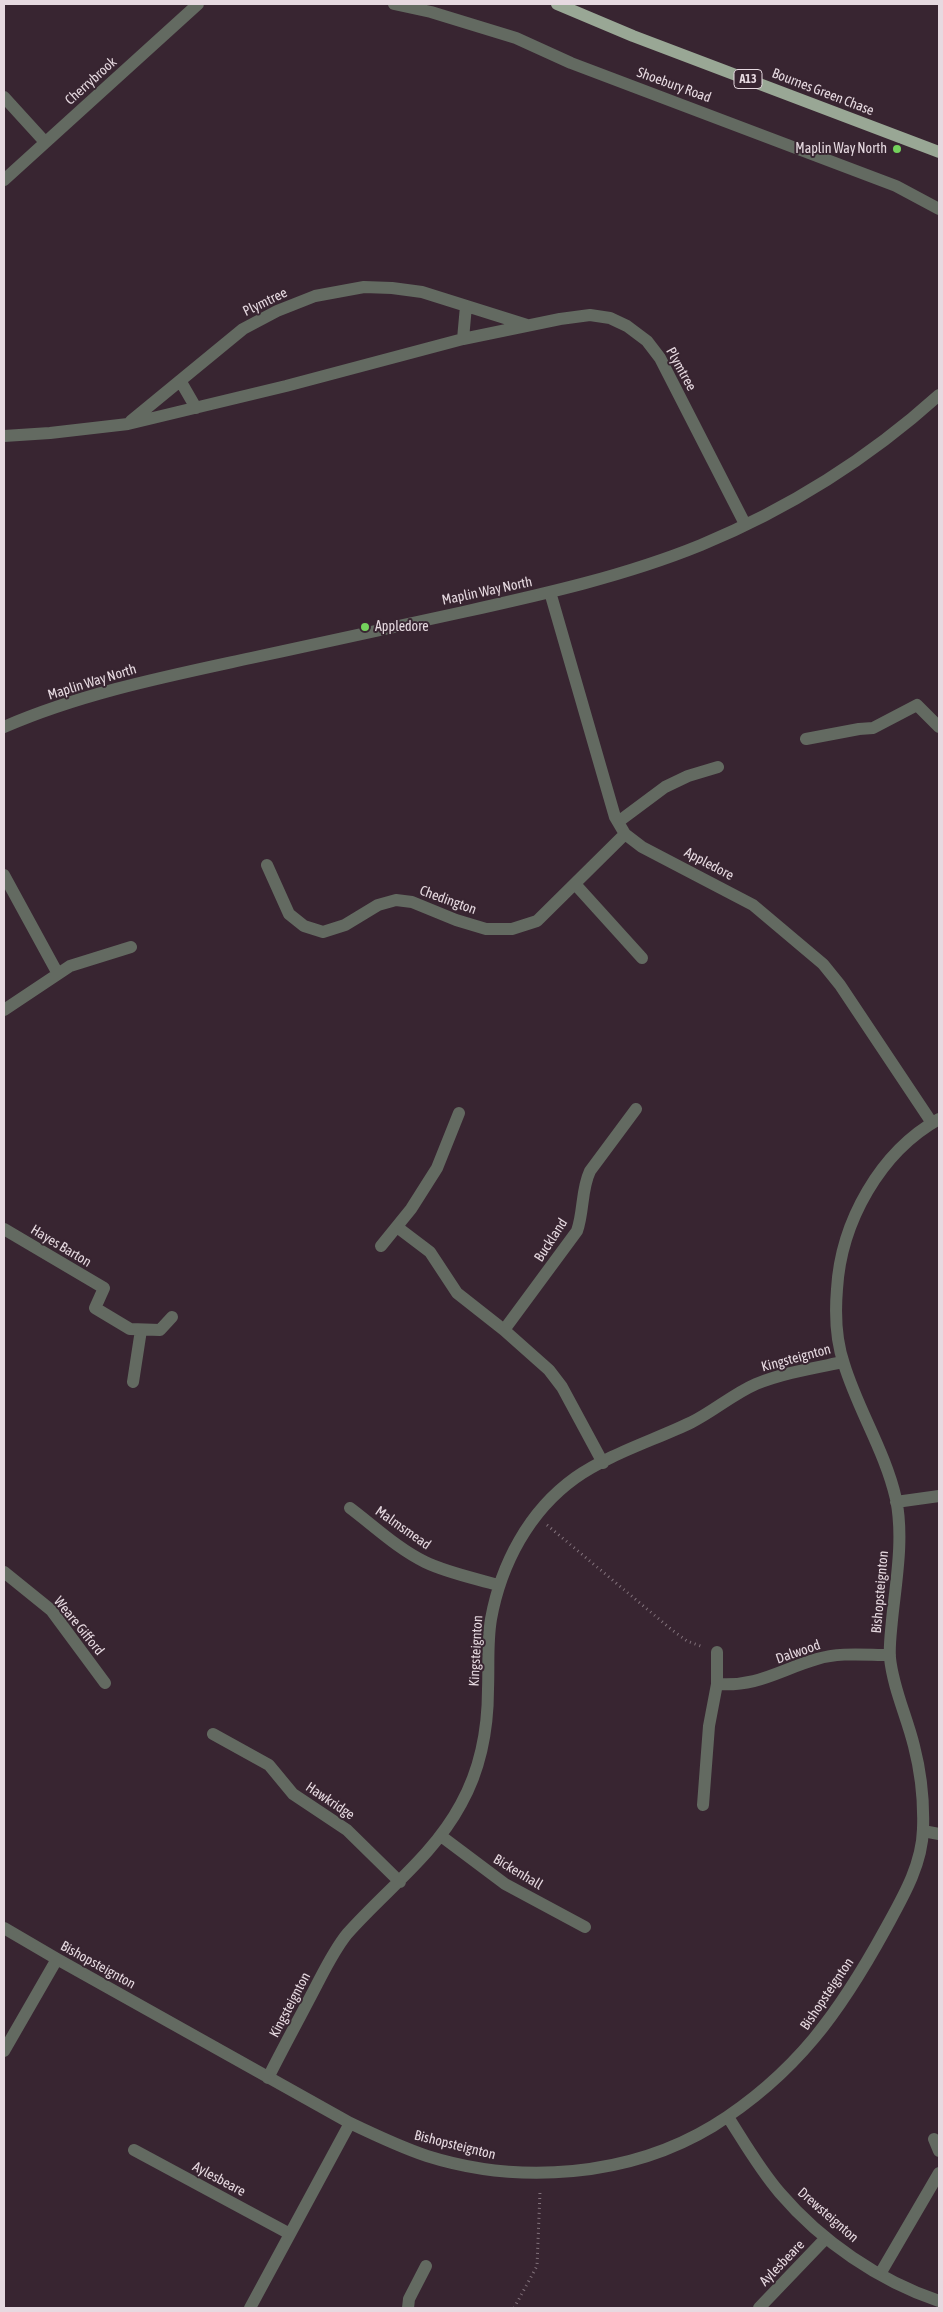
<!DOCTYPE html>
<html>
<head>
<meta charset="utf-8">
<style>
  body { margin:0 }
  #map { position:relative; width:943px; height:2312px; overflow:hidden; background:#382531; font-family:"Asap Condensed",sans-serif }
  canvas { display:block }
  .frame { position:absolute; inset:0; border:5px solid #e6d9e0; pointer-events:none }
</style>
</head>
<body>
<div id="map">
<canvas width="943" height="2312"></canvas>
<div class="frame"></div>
</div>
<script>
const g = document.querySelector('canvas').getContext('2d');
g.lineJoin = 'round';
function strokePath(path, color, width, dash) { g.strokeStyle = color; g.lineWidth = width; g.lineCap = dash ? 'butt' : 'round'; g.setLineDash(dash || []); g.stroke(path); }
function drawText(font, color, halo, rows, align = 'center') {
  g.font = font + ' "Asap Condensed",sans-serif'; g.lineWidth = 4; g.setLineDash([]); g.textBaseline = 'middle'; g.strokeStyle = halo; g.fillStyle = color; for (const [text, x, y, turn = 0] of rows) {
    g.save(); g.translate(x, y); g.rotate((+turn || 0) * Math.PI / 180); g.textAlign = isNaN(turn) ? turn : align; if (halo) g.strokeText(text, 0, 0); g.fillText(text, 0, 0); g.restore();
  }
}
const path = new Path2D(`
  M547,1525l125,105 15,11 16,6
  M514,2308l23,-42 3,-74`);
const minor = new Path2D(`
  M394,4l37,8 85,26 55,25 325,123 43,23
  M4,97l41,45
  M4,180l194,-176
  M463,339l3,-33
  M181,382l15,26
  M131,421l112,-92 34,-18 38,-15 49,-9 28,1 30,4 105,33
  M4,436l46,-3 78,-9 158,-38 177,-47 97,-20 30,-4 20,3 17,8 20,15 13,17 85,166
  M550,592l65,225 10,17 17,13 111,58 70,59 17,21 92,138
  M4,727c78,-34 164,-51 247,-69 71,-15 142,-31 212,-46 81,-18 162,-36 238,-67 87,-36 168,-87 238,-150
  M806,739l53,-10 14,-1 44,-23 22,22
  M618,822l47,-35 23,-11 30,-9
  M267,865l22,49 15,12 19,6 22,-7 33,-20 18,-5 16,2 44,18 30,9h26l25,-8 88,-87
  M4,875l54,99
  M575,884l67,74
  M4,1010l66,-44 61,-19
  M397,1227l33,25 27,41 47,37 45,40 13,17 41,76
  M4,1229l100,59 -9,20 35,21 30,1 12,-13
  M381,1246l30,-37 26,-41 22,-55
  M504,1330l73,-99c7,-20 4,-41 13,-60l46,-62
  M133,1382l8,-52
  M896,1502l43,-6
  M350,1508c24,18 48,41 75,54 23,11 49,16 73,23
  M4,1572l47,38 54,73
  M717,1684c41,3 62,-14 100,-25 23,-7 48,-4 73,-4
  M213,1734l56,31 24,29 54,36 53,52
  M703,1805l6,-79 8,-42v-32
  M923,1831l16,3
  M441,1836l64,48 80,43
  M4,1928l53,31 293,164c25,12 50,24 77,33 92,29 202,21 286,-30 83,-52 127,-114 173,-198 17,-31 36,-63 37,-99 1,-28 -2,-56 -9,-83 -7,-29 -21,-58 -24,-88 -1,-12 1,-26 2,-38 4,-39 12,-82 4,-121 -11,-48 -38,-89 -52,-135 -8,-23 -9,-51 -7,-75 4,-67 43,-137 102,-170
  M4,2051l53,-92
  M268,2078c15,-30 31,-59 46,-88 10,-19 20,-40 33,-56 39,-44 86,-78 114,-130 20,-36 27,-75 27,-115 1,-24 -1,-46 3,-70 10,-55 38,-108 84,-141 34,-24 80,-38 117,-56 22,-11 41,-28 64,-38 27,-11 58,-16 87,-22
  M728,2117c16,25 32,53 52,76 41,48 99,88 159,108
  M934,2139l5,12
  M134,2150l156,84
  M880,2274l59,-101
  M250,2308l100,-185
  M408,2308l1,-9 17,-33
  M759,2308l67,-70`);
const major = new Path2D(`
  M557,4l76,32 306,116`);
const markers = [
  [897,149,5,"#74d25c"],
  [365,627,5,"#74d25c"]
];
const shields = [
  [748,79,28]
];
const shieldNames = [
  ["A13",748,79]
];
const streetNames = [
  ["Cherrybrook",91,81,-42],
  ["Shoebury Road",674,85,20],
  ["Bournes Green Chase",823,92,21],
  ["Plymtree",265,302,-26],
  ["Plymtree",681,369,61],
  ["Maplin Way North",487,591,-12],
  ["Maplin Way North",92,682,-17],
  ["Appledore",709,864,28],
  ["Chedington",448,900,20],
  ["Buckland",551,1240,-57],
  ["Hayes Barton",61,1246,31],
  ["Kingsteignton",796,1358,-15],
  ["Malmsmead",403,1528,35],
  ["Bishopsteignton",880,1592,-85],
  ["Weare Gifford",79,1626,51],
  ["Kingsteignton",476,1651,-87],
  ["Dalwood",798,1652,-19],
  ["Hawkridge",330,1801,34],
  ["Bickenhall",518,1872,31],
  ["Bishopsteignton",98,1965,29],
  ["Bishopsteignton",827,1994,-56],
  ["Kingsteignton",290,2005,-62],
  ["Bishopsteignton",455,2145,14],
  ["Aylesbeare",219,2179,28],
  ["Drewsteignton",828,2215,41],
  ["Aylesbeare",782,2263,-46]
];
const poiNames = [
  ["Maplin Way North",887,149],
  ["Appledore",375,627,"left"]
];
strokePath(path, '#82727b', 3, [1, 4]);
strokePath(minor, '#636a61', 12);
strokePath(major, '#99a795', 12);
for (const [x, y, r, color] of markers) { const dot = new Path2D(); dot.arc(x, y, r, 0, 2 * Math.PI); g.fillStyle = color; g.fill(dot); strokePath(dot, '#382531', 2); }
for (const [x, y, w] of shields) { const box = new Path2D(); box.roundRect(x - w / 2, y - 9.5, w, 19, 4); g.fillStyle = '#382531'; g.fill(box); strokePath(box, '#e6d9e0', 1); }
drawText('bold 12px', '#e6d9e0', null, shieldNames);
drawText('14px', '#e6d9e0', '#382531', streetNames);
drawText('14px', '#e6d9e0', '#382531', poiNames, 'right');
</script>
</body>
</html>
